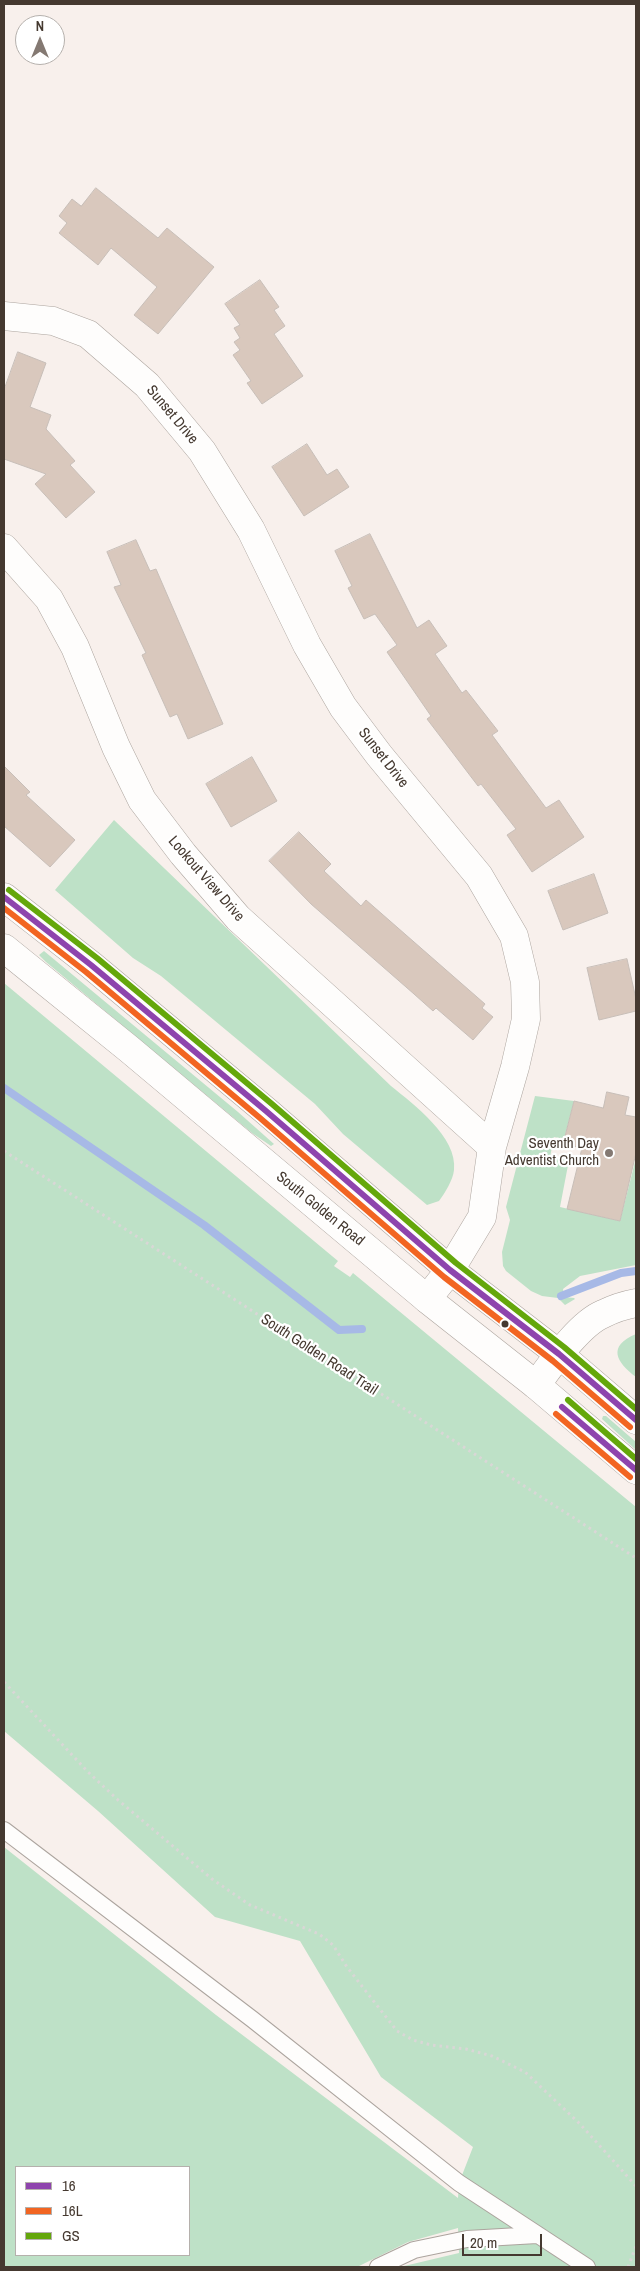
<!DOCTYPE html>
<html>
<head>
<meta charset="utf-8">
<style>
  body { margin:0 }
  #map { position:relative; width:640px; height:2271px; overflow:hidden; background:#f8f0ec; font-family:"Archivo Narrow",sans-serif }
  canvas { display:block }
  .frame { position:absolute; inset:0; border:5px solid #453930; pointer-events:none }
  .legend { position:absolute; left:15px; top:2166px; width:175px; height:90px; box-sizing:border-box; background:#fff; border:1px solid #b5b0ac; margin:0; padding:6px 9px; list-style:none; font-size:15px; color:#453930 }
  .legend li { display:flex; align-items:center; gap:10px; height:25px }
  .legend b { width:25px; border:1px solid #b5b0ac }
  .north { position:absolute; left:15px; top:15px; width:50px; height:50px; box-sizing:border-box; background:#fff; border:1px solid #b5b0ac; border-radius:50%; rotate:0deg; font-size:14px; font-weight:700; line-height:20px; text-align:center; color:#453930 }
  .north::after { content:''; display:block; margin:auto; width:18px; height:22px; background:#847972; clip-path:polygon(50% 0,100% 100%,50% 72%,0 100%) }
  .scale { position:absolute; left:462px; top:2234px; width:80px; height:22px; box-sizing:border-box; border:2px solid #453930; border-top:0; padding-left:6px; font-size:15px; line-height:18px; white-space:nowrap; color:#453930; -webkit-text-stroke:4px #fff; paint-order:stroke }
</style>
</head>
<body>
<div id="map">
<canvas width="640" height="2271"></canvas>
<div class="frame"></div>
<ul class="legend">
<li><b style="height:6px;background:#8e44ad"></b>16</li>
<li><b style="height:6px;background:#f26522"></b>16L</li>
<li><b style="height:6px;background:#64a70b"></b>GS</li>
</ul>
<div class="north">N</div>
<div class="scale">20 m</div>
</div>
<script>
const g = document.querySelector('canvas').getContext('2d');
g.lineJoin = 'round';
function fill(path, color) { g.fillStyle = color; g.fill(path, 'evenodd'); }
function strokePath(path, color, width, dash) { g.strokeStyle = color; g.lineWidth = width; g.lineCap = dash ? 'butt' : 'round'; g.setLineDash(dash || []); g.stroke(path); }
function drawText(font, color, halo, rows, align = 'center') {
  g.font = font + ' "Archivo Narrow",sans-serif'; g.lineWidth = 4.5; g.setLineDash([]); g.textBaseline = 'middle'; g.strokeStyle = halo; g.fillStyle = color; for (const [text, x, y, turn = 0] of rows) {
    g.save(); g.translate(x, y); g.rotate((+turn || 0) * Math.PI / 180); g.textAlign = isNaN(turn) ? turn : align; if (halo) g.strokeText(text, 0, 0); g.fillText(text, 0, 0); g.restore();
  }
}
const green = new Path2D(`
  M114,820l277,266c22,18 67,51 63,84 -1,10 -9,23 -15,31l-12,4 -84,-71 -28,-30 -154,-128 -28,-18 -78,-68z
  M44,951l194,161 36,32 -3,2 -19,-13 -206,-171 -7,-7z
  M4,983l334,278 -4,5 16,11 3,-4 283,234v760h-236l59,-14 -1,-25 -50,14 -51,25h-353v-420l212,168 242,183 1,-15 14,-36 -92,-70 -81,-136 -85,-24 -117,-106 -94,-80zM16,2167h173v88h-173z
  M535,1096l39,5 -10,38 -10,-2 -4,20 19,3 -9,47 60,14 16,-63v107l-56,11 -17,13 1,8 10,1 1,1 -10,6 -7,-7 -16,-2 -11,-5 -25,-20 -3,-5 -1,-14 8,-32 -4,-13z
  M636,1334v43c-20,-15 -29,-31 0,-43z
  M603,1416h3l30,26v8l-34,-31z`);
const stream = new Path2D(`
  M4,1088l200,137 135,105 23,-1
  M561,1296l60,-23 15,-2`);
const building = new Path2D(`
  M96,188l62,50 9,-10 47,39 -56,67 -24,-19 23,-28 -46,-39 -13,17 -39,-32 8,-10 -8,-7 13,-17 9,7z
  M260,280l19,27 -5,3 11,16 -11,8 29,42 -41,28 -15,-21 4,-2 -18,-26 7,-5 -6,-8 6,-4 -6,-10 6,-3 -15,-21z
  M18,352l28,11 -16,44 21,8 -5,14 29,32 -5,4 25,27 -29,26 -31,-34 11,-10 -42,-15v-69z
  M307,444l20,31 10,-6 12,18 -45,29 -32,-49z
  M370,534l47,94 12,-8 18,26 -12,8 27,39 4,-3 32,41 -6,4 54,73 13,-8 25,37 -52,35 -25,-37 9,-6 -35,-45 -3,2 -51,-67 4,-3 -44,-64 10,-7 -22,-31 -11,5 -16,-31 4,-2 -17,-35z
  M136,540l14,31 6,-2 67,155 -35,15 -11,-25 -7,3 -28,-62 4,-2 -32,-66 7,-2 -14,-33z
  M252,757l25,44 -46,26 -25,-43z
  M4,766l26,26 -4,3 49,45 -25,27 -46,-41z
  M299,832l32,32 -7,7 37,35 5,-6 119,104 -3,4 11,9 -20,23 -37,-32 -3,3 -19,-17 -103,-90 -42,-43z
  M594,874l14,39 -45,17 -15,-39z
  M627,959l9,40v12l-37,9 -12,-52z
  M607,1092l22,5 -4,18 11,2v36l-16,68 -53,-12 15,-61 -19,-4 11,-43 29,7z`);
const path = new Path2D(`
  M4,1151l632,407
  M4,1682l84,90 30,28 94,79 38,26 69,29 14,11 14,22 50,64 16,9 18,5 35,4 26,7 33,16 55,52 56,62
  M628,2267l8,-21`);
const service = new Path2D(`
  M4,1830l248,189 207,164 128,84
  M378,2267l36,-17 53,-11 70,-4`);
const minor = new Path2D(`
  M4,316l49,5 35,13 59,51 55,66 49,79 56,115 36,62 36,48 100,121 35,60 11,46 1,37 -11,48 -23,80 -10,70 -32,53 -23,29
  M4,548l45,51 26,48 41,100 26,53 41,54 55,64 254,229
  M536,1385c16,-21 43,-61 67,-71 10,-5 22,-9 33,-11`);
const secondary = new Path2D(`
  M4,897l87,68 175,146 184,159 109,84 77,66
  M4,948l125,101 298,250 109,86 100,85`);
const bus1 = new Path2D(`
  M4,897l87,68 175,146 184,159 109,84 77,66
  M562,1407l74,63`);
const bus2 = new Path2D(`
  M4,908l82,64 174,146 184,159 109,84 77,66
  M556,1414l74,63`);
const bus3 = new Path2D(`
  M9,890l88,68 175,146 184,159 108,84 72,62
  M568,1400l68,59`);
const markers = [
  [609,1153,5,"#847972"],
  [505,1324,4.5,"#453930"]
];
const streetNames = [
  ["Sunset Drive",172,415,50],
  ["Sunset Drive",383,758,52],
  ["Lookout View Drive",206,879,49],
  ["South Golden Road",320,1209,39],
  ["South Golden Road Trail",319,1355,33]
];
const poiNames = [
  ["Seventh Day",599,1144],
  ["Adventist Church",599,1161]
];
fill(green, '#bee1c7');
strokePath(stream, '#a7b9e6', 8);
fill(building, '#d9c8bd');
strokePath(building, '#c7beb8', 1);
strokePath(service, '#aca49e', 18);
strokePath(minor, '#aca49e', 29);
strokePath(secondary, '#aca49e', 29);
strokePath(path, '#d9d7d6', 3, [2.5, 4]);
strokePath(service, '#fefdfc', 16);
strokePath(minor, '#fefdfc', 28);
strokePath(secondary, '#fefdfc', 28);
strokePath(bus1, '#8e44ad', 6);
strokePath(bus2, '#f26522', 6);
strokePath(bus3, '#64a70b', 6);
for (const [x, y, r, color] of markers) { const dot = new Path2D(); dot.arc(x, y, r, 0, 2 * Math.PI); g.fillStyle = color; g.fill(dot); strokePath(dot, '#fff', 2); }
drawText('15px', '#453930', '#fff', streetNames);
drawText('15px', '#453930', '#fff', poiNames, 'right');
</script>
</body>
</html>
